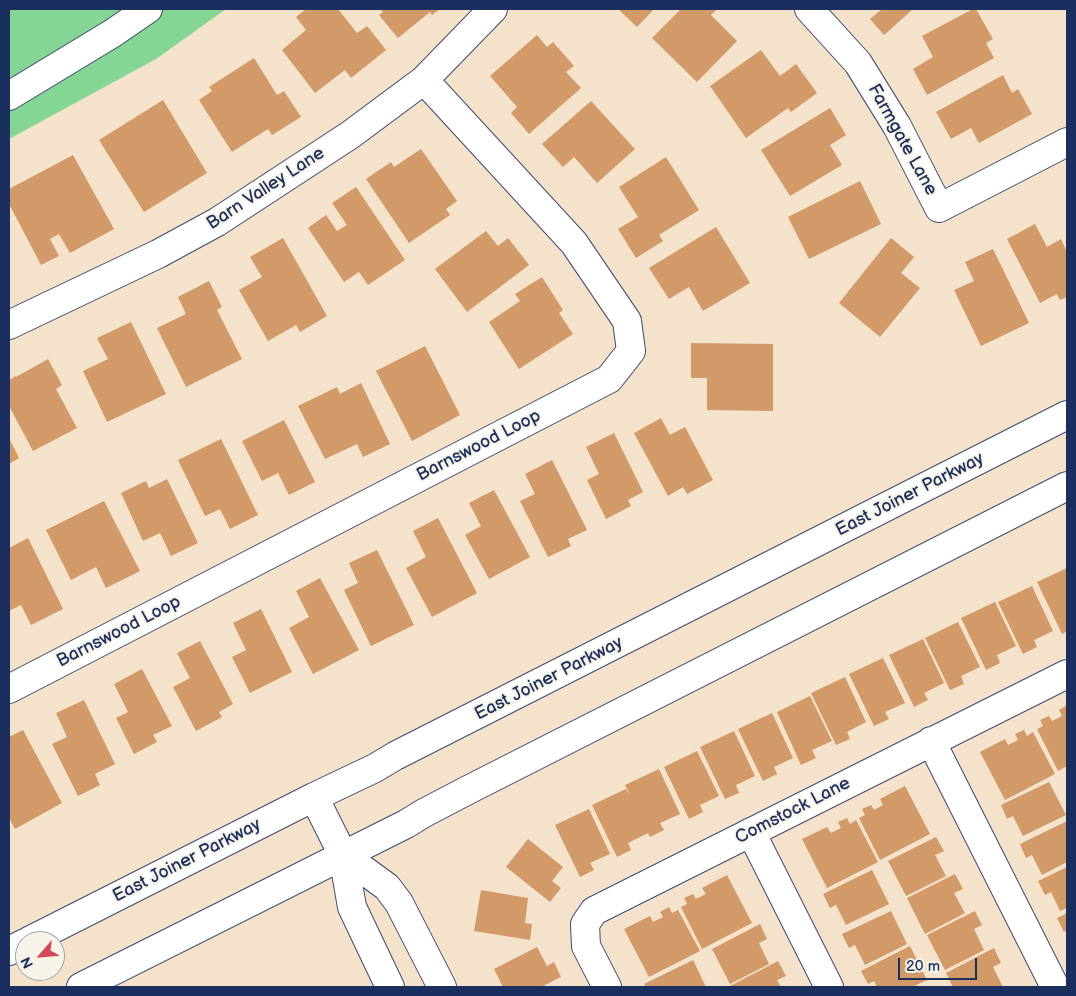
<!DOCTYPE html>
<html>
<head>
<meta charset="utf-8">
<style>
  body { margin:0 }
  #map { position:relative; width:1076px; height:996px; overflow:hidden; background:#f5e2cb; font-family:"Balsamiq Sans",sans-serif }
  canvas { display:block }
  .frame { position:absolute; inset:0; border:10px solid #1b2f5e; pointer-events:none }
  .north { position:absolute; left:15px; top:931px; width:50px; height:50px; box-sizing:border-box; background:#f7f3e8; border:1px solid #9fa5b1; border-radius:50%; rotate:243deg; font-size:14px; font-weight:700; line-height:20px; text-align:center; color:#1b2f5e }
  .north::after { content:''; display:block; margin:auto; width:18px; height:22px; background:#d1495b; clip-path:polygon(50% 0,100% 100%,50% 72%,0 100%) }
  .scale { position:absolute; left:898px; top:958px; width:79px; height:22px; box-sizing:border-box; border:2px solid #1b2f5e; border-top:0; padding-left:6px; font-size:15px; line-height:18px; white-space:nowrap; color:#1b2f5e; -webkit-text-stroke:4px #f7f3e8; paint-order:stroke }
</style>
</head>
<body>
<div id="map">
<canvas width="1076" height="996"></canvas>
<div class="frame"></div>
<div class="north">N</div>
<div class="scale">20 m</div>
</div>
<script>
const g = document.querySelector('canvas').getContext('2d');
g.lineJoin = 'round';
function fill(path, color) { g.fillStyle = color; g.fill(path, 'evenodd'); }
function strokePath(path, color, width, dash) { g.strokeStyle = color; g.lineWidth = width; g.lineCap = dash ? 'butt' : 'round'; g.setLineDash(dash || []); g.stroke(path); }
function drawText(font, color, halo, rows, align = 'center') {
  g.font = font + ' "Balsamiq Sans",sans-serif'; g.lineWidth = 4; g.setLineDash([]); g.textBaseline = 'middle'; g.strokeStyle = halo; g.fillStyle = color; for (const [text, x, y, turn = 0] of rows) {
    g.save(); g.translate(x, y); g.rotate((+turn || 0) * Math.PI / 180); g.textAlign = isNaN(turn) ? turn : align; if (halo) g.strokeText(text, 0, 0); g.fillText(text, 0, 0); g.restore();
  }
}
const green = new Path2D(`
  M9,9h217l-70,50 -147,80z`);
const building = new Path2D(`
  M306,9h32l19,24 10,-7 19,24 -35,28 -6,-8 -30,23 -33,-43 24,-20 -10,-13z
  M380,9h60l-8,6 -2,-3 -32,26 -19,-23 4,-3z
  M618,9h36l-17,18z
  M681,9h36l-6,6 26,26 -40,41 -45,-44z
  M882,9h31l-29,26 -14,-16z
  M973,9h3l17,30 -7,4 8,15 -67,37 -14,-26 20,-12 -11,-21z
  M537,35l10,12 6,-5 21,24 -8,6 15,16 -52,46 -18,-21 6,-6 -27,-31z
  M761,50l19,26 16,-12 21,29 -26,19 -3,-4 -42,30 -36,-52z
  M254,58l23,37 7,-4 17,26 -29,18 -4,-6 -36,23 -33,-52 13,-9 -3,-4z
  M1003,75l9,18 6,-4 14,25 -53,29 -8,-15 -20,11 -15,-27z
  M163,100l44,73 -63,39 -45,-72z
  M591,101l44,48 -38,34 -23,-26 -11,10 -21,-23z
  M830,108l16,27 -16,10 12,20 -52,31 -29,-46z
  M421,149l36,52 -11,8 4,6 -41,28 -43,-64 25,-17 3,5z
  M73,155l41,74 -44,24 -11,-19 -9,5 9,17 -18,9 -32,-61v-15z
  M666,157l33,53 -40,25 4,6 -27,17 -18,-29 20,-12 -19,-30z
  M860,181l21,43 -72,35 -21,-42z
  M356,187l49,73 -37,25 -9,-13 -15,10 -36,-54 18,-13 11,16 10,-6 -15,-22z
  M1035,224l12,23 14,-8 6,13v45l-7,3 -3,-6 -17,9 -33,-64z
  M716,227l34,56 -47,28 -14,-24 -20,12 -20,-31z
  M486,231l12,15 10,-8 21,27 -62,47 -32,-43z
  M283,238l44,78 -27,16 -4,-7 -28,16 -29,-51 23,-13 -12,-20z
  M891,238l23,19 -13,16 19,15 -40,49 -41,-34z
  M993,249l36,74 -48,23 -27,-56 20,-9 -9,-19z
  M542,277l21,33 -4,3 14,21 -54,35 -30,-47 31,-21 -5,-7z
  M209,281l13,26 -5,3 25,49 -56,28 -29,-59 29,-14 -8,-17z
  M131,322l35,72 -59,28 -24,-51 25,-12 -11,-21z
  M691,343l82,1v67l-66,-1v-32h-16z
  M425,346l35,69 -48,26 -36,-70z
  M48,359l14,26 -6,4 21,39 -44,23 -24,-45v-26l7,-4v1z
  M361,383l29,61 -27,13 -6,-13 -32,15 -27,-53 39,-19 3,7z
  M661,418l9,17 15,-8 28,53 -26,14 -4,-7 -15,9 -34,-63z
  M284,420l31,62 -26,13 -11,-22 -16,8 -20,-40z
  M614,433l29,59 -15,8 3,6 -25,13 -19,-39 12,-6 -13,-27z
  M9,438l10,20 -10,6z
  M221,439l37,76 -28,14 -10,-20 -15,7 -27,-56z
  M552,460l35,70 -19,9 3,7 -23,11 -28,-56 15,-7 -10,-20z
  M167,479l31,64 -27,13 -11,-23 -17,8 -22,-48 25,-12 3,7z
  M494,490l36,67 -41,22 -24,-44 16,-9 -12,-23z
  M104,501l36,70 -34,17 -10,-21 -25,13 -25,-50z
  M438,518l39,75 -45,24 -26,-49 20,-11 -13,-26z
  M28,538l35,71 -32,16 -10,-20 -12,6v-63z
  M377,550l37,75 -43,21 -27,-56 14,-7 -9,-20z
  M1067,568v63l-5,3 -25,-52z
  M320,578l39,72 -46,24 -24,-46 20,-11 -13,-26z
  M1032,586l21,45 -19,9 3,7 -14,7 -25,-52z
  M995,602l21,44 -19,9 3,8 -14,7 -25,-52z
  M261,609l31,63 -42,21 -18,-36 14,-7 -13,-27z
  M958,622l22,45 -19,9 3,8 -14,6 -25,-52z
  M923,639l21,44 -20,10 4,7 -14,7 -25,-52z
  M200,641l33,63 -14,8 3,5 -26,14 -23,-44 17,-9 -13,-25z
  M883,658l22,45 -20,9 4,7 -15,7 -25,-52z
  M142,669l30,57 -19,9 4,7 -23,12 -18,-36 12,-6 -14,-28z
  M845,677l21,45 -19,10 3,7 -14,6 -25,-52z
  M810,696l22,45 -20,9 4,8 -15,7 -24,-53z
  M84,700l31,64 -20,10 5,11 -22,11 -26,-52 15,-7 -11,-24z
  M1067,705v61l-9,5 -21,-42 6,-3 -3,-6 9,-4 3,5 10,-5 -3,-6z
  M772,713l21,45 -19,9 3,7 -14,7 -25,-52z
  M23,730l39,73 -47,26 -6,-11v-81z
  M1024,730l3,6 6,-4 22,42 -50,26 -25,-48 25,-13 3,6 10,-5 -3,-6z
  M734,731l21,45 -19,9 3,8 -14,6 -25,-52z
  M697,751l22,45 -19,9 3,7 -14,7 -25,-52z
  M659,769l21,45 -20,9 4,7 -14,7 -2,-4 -20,10 3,7 -14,7 -25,-52 34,-16 4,5 -5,-9z
  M1049,782l17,33 -43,21 -10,-20 -6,3 -6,-14z
  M905,786l25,48 -50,26 -21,-42 6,-3 -3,-6 9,-4 3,5 9,-5 -3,-6z
  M589,809l21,45 -20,9 4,7 -14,7 -25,-52z
  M847,818l3,6 6,-4 22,42 -51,26 -25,-49 25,-12 4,6 10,-5 -3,-6z
  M1067,821v41l-25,13 -10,-20 -6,3 -6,-14z
  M936,837l8,14 -9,4 11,21 -40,20 -18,-35z
  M528,839l35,28 -11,14 9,7 -11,14 -44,-35z
  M1067,867v41l-7,3 -9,-19 -6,3 -7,-14z
  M872,870l17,34 -43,21 -10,-20 -6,3 -7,-14z
  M955,874l8,15 -9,4 11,20 -40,21 -18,-36z
  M727,875l25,48 -50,26 -21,-42 6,-3 -3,-6 9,-4 3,5 10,-5 -4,-6z
  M481,890l47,8 -3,25 7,1 -2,16 -56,-9z
  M669,907l3,6 6,-3 22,41 -51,26 -25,-48 26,-13 3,6 10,-5 -3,-5z
  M891,911l16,33 -42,21 -10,-20 -6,3 -7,-14z
  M975,911l7,14 -8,4 10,21 -39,20 -18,-35z
  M1067,913v17l-3,2 -7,-14z
  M760,924l7,15 -8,4 10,21 -39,20 -18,-35z
  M910,946l17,34 -15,7h-35l-3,-6 -6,3 -7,-13z
  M537,947l10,19 7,-4 7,15 -20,10h-38l-9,-18z
  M994,948l7,15 -8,4 10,20h-50l-7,-14z
  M693,960l13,27h-60l-2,-3z
  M778,961l8,15 -9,4 4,7h-50l-1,-1z`);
const minor = new Path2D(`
  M809,9l49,54 39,63 42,82 128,-66
  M9,96l104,-63 35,-24
  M9,325l149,-71 59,-32 133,-87 74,-55 69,-71
  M9,689l600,-310 22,-28 -4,-30 -53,-78 -150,-163
  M931,741l124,246
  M751,832l78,155
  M343,855l44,32 12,16 43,84
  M343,855l9,52 38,80
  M607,987l-21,-41 -1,-22 9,-13 473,-237`);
const major = new Path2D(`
  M314,797l29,58
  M29,941l285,-144 61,-29 20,-12 672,-341
  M9,951l16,-8
  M81,987l325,-163 18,-11 44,-23 599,-304`);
const streetNames = [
  ["Farmgate Lane",902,140,61],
  ["Barn Valley Lane",266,189,-33],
  ["Barnswood Loop",479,446,-27],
  ["East Joiner Parkway",910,495,-27],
  ["Barnswood Loop",119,632,-27],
  ["East Joiner Parkway",549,679,-27],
  ["Comstock Lane",793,811,-27],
  ["East Joiner Parkway",187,861,-27]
];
fill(green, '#85d595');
fill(building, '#d29969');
strokePath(minor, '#3c4a6e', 30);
strokePath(major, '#3c4a6e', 30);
strokePath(minor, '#fff', 28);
strokePath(major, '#fff', 28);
drawText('18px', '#1b2f5e', '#f7f3e8', streetNames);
</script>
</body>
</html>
